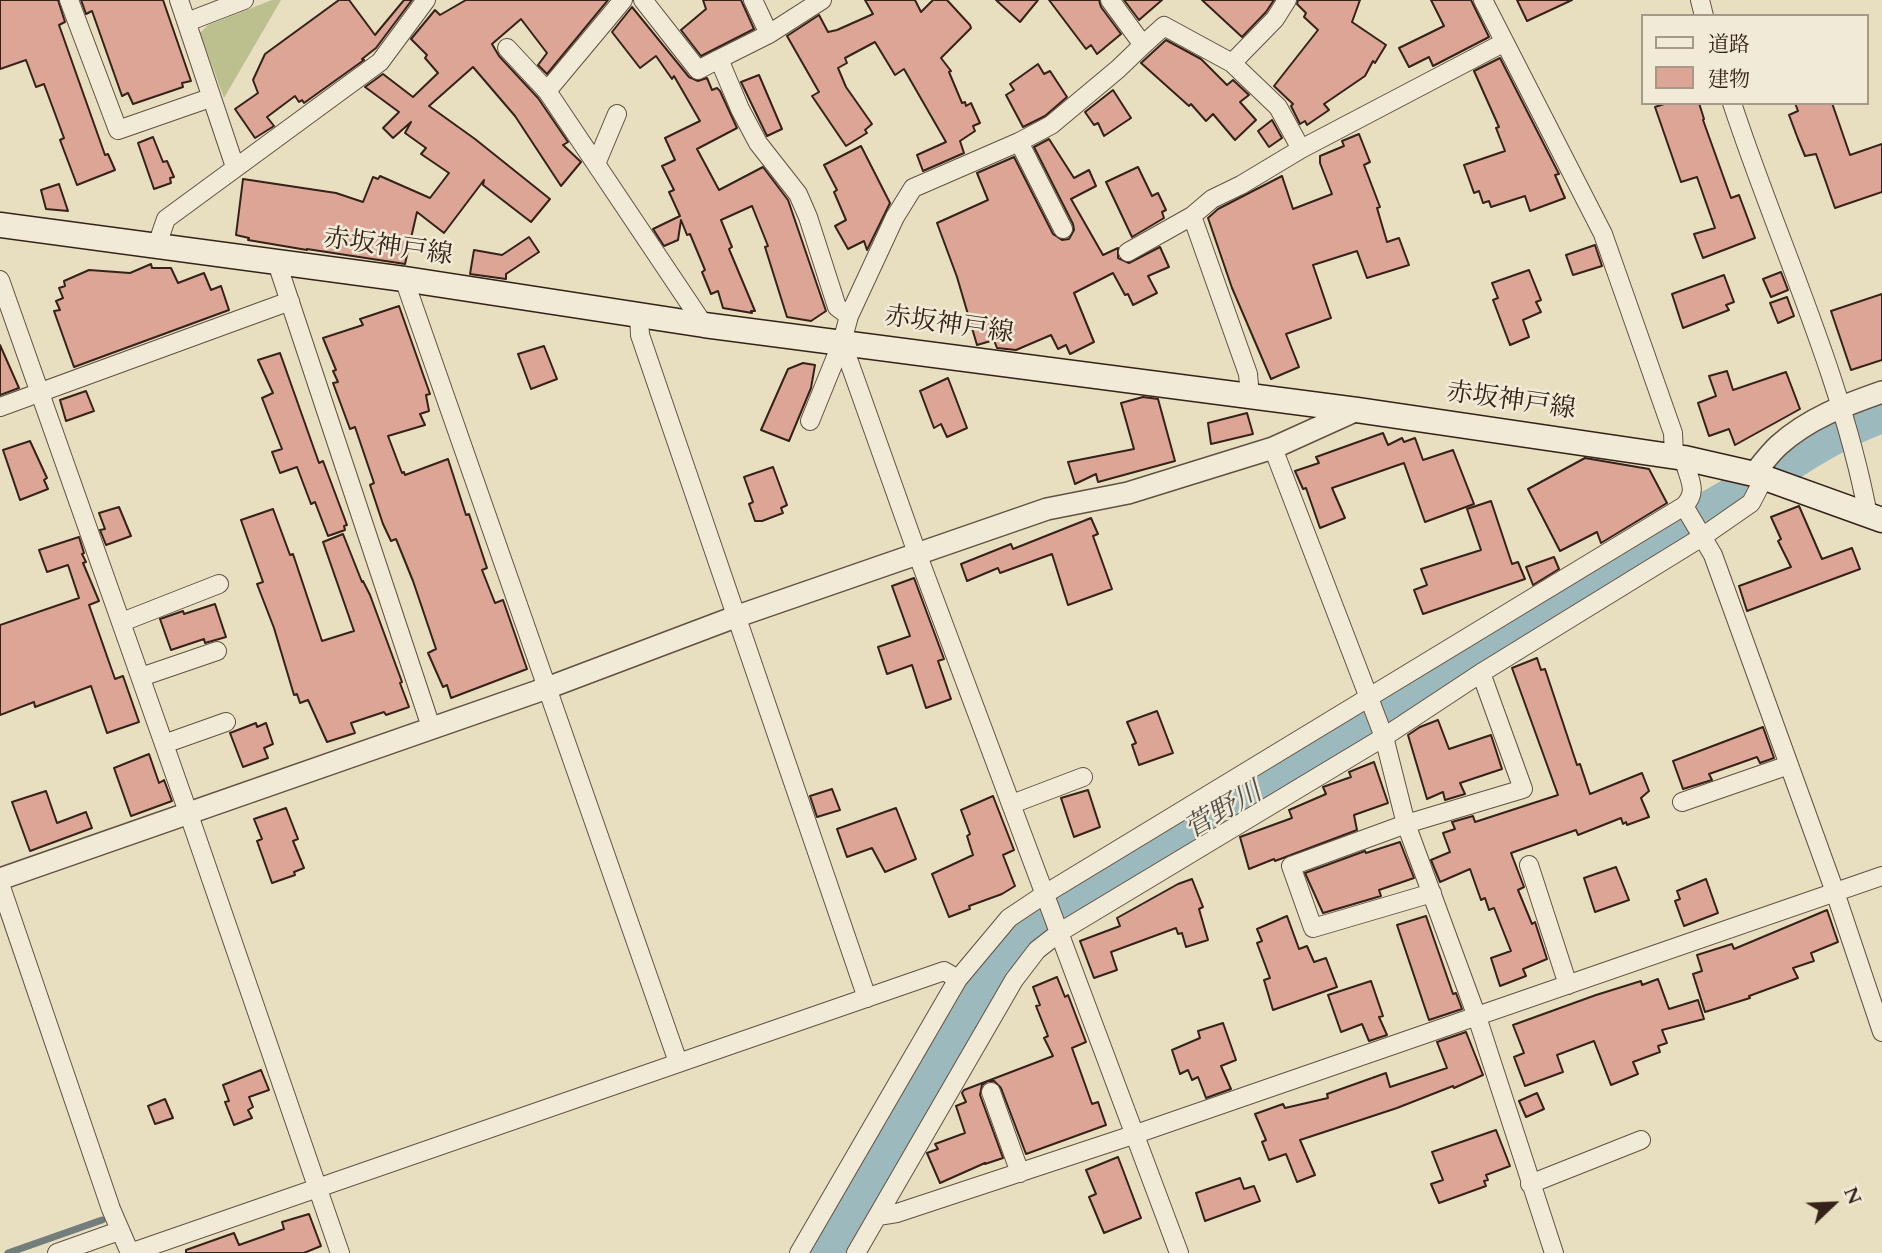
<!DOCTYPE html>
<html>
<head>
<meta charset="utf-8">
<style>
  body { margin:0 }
  #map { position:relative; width:1882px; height:1253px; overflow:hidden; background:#e8dec0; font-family:Cardo,"Noto Serif JP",serif }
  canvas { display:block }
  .legend { position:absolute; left:1641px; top:14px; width:228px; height:91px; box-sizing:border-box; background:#f0ead6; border:2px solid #a59a8a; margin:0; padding:9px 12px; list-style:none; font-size:21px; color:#352218 }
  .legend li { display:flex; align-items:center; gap:14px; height:35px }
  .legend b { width:35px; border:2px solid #a59a8a }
  .north { position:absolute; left:1798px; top:1169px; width:70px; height:70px; -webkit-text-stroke:5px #f0ead6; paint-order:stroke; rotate:67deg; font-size:19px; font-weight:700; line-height:28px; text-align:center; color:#352218 }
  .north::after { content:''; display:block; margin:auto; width:24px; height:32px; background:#352218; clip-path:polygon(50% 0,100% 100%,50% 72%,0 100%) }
</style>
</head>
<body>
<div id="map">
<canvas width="1882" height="1253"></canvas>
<ul class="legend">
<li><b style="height:9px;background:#f0ead6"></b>道路</li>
<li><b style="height:19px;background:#dca596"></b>建物</li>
</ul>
<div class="north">N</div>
</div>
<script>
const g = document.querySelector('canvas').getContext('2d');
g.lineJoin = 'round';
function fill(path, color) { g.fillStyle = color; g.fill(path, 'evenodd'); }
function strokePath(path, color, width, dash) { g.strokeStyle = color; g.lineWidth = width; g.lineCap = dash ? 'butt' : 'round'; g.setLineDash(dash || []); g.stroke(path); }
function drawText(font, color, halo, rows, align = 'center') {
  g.font = font + ' Cardo,"Noto Serif JP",serif'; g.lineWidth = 5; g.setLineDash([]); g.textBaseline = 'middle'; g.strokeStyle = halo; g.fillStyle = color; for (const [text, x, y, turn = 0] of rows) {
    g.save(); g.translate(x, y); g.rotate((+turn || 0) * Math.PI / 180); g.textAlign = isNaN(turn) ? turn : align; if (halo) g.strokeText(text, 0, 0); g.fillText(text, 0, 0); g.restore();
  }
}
const green = new Path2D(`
  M272,0h9l-57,98 -24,-65 8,-8z`);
const stream = new Path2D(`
  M8,1253l94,-33`);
const river = new Path2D(`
  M1783,465c31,-20 64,-40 99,-52
  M824,1253l49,-77 103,-181 51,-68 81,-51 403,-233 155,-107 79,-46`);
const building = new Path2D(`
  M0,0h58l7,22 -6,3 46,130 3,-1 7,16 -38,15 -17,-45 4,-2 -20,-54 -8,3 -10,-27 -26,9z
  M81,0h82l28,81 -9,2 1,4 -50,17 -5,-11 -6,3 -30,-85 -6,3z
  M339,0h10l26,35 29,-35h8l-36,48 -14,11 2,1 -60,43 -2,-3 -3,2 -4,-6 -28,21 7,9 -19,12 -20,-29 23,-16 -5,-13 12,-26z
  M466,0h142l-61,74 -9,-9 9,-12 -26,-34 -29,25 7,12 39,42 30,44 -5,3 18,17 -20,24 -46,-70 -42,-49 -44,39 46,33 75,60 -19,23 -48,-37 1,-5 -40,53 -27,-21 -12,52 -98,-15v1l-59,-10 1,-2 -13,-3 7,-56 93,14 27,9 10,-25 5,2 2,-3 50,22 19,-25 -28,-19 5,-6 -21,-15 6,-11 -18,16 -10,-10 16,-16 -34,-25 18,-13 30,23 25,-24 -13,-15 2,-3 -16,-16 24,-29 5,5z
  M703,0h38l13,29 -53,27 -20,-26 25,-21z
  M865,0h50l6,12 12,-12h14l23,25 1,3 -30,30 10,13 -2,1 13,31 3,-1 1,4 5,-3 9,20 -7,3 2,5 -15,10 4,12 -41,18 -6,-16 29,-13 -42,-73 -9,6 -20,-33 -30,16 2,5 -9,5 8,19 26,37 -7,6 2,3 -21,13 -34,-50 7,-4 -32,-56 32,-21 9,17 9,-2 36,-16z
  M996,0h42l-18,22z
  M1049,0h50l2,7 20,27 -24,20 -6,-9 -5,4z
  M1124,0h38l-23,20z
  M1202,0h72l-8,12 -24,25z
  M1298,0h62l-8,22 34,23 -11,18 -2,-2 -8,15 -41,28 5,6 -22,15 -2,-4 -5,3 -9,-18 2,-2 -19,-18 44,-56 -14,-13 2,-4 -9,-9z
  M1431,0h40l18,37 -56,29 -4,-9 -20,10 -10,-19 45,-22z
  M1517,0h55l-45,21z
  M632,7l57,70 9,4 9,-3 5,12 5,-2 3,3 17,37 -40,21 22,41 44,-23 25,33 38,111 -15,10 -24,-4 -22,-70 3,-1 -16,-40 -31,14 11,27 -3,2 26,62h-4l1,2 -29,-5 -5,-17 -7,3 -9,-22 3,-2 -15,-36 -3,1 -6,-15 -3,20 -14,6 -11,-17 27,-13 -11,-24 5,-2 -12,-24 13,-6 -10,-22 35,-17 -26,-45 -2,3 -16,-23 -16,12 -28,-36z
  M1166,40l35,19 26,26 6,-5 16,15 -9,7 16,18 -21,20 -22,-26 -7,7 -15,-17 -2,2 -48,-43z
  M1500,58l59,116 -4,1 10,23 -35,13 -5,-15 -34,11 -2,-6 -6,2 -4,-12 -5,2 -10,-28 41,-14 -9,-23 3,-1 -25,-56z
  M1038,64l6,10 6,-3 17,26 -22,19 -22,11 -17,-32 8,-5 -4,-6z
  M759,75l23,54 -15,7 -26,-54z
  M1113,90l18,28 -27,18 -6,-13 -4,2 -9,-13z
  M1667,103h32l5,16 -1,1 28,78 8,-3 16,43 -52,20 -9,-24 21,-6 -18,-51 -16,5 -26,-75z
  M1795,103h37l18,52 32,-11v48l-47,16 -19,-54 -11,2 -7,-17 -9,-24 9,-4z
  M1272,120l10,18 -13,9 -11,-16z
  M1359,134l11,28 -6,3 16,42 -3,1 10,34 12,-4 10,27 -42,13 -10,-27 -44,14 18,53 -45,16 13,33 -28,12 -39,-91 -24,-70 10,-9 64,-33 11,33 39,-15 -12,-31v-7l24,-10 -2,-5z
  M153,137l10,25 4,-1 7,16 -4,1 1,5 -17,6 -16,-46z
  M1049,139l25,39 15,-8 7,16 -25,13 32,56 15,-7v10l11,5 31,-16 9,20 -21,9 9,17 -24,12 -5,-11 -3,1 -12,-22 -39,20 20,49 -24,12 -4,-9 -8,4 -7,-14 -35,15 -19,-2 -3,-8 -17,5 -20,-68 -20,-54 51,-23 -11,-27 37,-16 39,77 9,6 7,-1 5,-9 -1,-6 -39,-77z
  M861,146l29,57 -23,47 -3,-9 -16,8 -13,-23 11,-6 -12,-28 3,-2 -13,-25z
  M1138,167l14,29 6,-3 8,17 -4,2 2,6 -32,19 -26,-55z
  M59,184l9,27 -22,-2 -5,-19z
  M529,237l10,15 -33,22v5l-36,-5 4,-24 28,5z
  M1595,245l7,21 -29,9 -7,-20z
  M151,264l1,4h19l7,15 26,-10 7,17 10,-4 8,24 -155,57 -20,-56 6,-1 -4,-9 7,-3 -4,-10 6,-2 -1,-5 25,-11 41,3z
  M1529,270l12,30 -5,2 5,10 -18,8 6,17 -19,8 -17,-45 5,-2 -6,-15z
  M1781,272l7,18 -17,7 -8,-18z
  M1724,275l10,27 -8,3 3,5 -46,18 -11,-34z
  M1882,294v66l-31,10 -20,-59z
  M1787,297l7,19 -16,7 -8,-20z
  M399,306l31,88 -4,1 3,16 -9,3 5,11 -37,11 14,37 2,-1 1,3 43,-16 18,56 3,-1 18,54 -5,2 13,33 8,-3 24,69 -76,29 -4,-13 -4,2 -15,-34 8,-4 -23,-68 -17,-42 -5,2 -8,-17 -13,-39 4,-2 -19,-56 -5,2 -17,-46 5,-1 -5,-11 3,-1 -13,-32 40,-13 -3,-6z
  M0,345l19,43 -19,7z
  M544,346l13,33 -26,10 -13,-35z
  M280,353l39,110 4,-2 24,64 -3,1 1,4 -17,6 -13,-34 -4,2 -14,-37 -17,6 -8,-21 10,-3 -20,-51 11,-5 -15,-33z
  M803,363l12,2 -4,23 -22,53 -28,-11 27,-61z
  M1727,371l6,19 53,-18 14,37 -65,36 -6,-16 -20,7 -11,-33 18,-7 -7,-20z
  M948,378l19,50 -20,9 -6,-13 -7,4 -14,-37z
  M86,391l8,20 -28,10 -6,-21z
  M1143,397l15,2 17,62 -77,21 -2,-8 -21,10 -7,-22 66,-13 -13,-46z
  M1247,413l6,21 -42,10 -3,-21z
  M1383,433l5,12 14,-7 2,4 11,-4 8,22 30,-10 21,54 -49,18 -21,-59 -72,25 13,30 -25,10 -14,-40 -3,1 -8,-18 24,-8 -3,-6z
  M30,441l17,37 -3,2 4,9 -28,11 -17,-50z
  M1585,458l64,11 18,34 -66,40 -4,-11 -37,19 -32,-62z
  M773,467l14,38 -6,3 2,5 -21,8h-7l-6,-17 4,-2 -9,-25z
  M1491,501l21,63 6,-2 7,17 -102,35 -9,-24 13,-5 -6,-16 60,-19 -14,-41z
  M1799,506l23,53 30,-11 8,21 -113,42 -8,-25 52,-19 -13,-26 3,-2 -10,-22z
  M119,507l12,29 -25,9 -6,-15 5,-1 -6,-16z
  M273,509l17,46 3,-1 29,87 32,-10 -31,-89 20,-8 19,48 1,-1 7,14 32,87 -2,1 9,24 -23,8 -2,-3 -33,11 4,10 -28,9 -19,-42 -8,3 -3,-9 -3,1 -20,-67 -17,-44 6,-2 -22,-62z
  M1091,518l7,16 -5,2 19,53 -44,16 -16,-51 -52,19 -2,-5 -31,13 -6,-17 50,-20 2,5z
  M79,537l5,16 -2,1 4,8 -3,1 16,38 -10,4 26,74 8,-3 16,46 -32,11 -16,-47 -56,21 -1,-5 -34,13v-90l79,-27 -11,-33 -21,7 -8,-22z
  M1554,557l5,12 -26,16 -7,-18z
  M914,578l30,81 -6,2 13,38 -25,9 -14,-43 -25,9 -9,-27 32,-11 -18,-50z
  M215,604l11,33 -21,6 -1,-4 -33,11 -11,-31 23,-8 1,3z
  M1537,658l4,12 4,-1 32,96 3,-1 10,30 52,-21 7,18 -8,7 8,19 -22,8 -1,-3 -3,2 -2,-6 -43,17 -2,-5 -65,23 13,34 -6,3 14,34 3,-2 12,37 -24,10 3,7 -26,10 -9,-28 20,-7 -17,-43 -5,2 -4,-12 -4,2 -11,-31 -30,13 -9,-22 19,-8 -7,-19 12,-4 -3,-7 21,-6 2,6 83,-27 -46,-127z
  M1157,711l16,42 -34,12 -7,-20 4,-2 -9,-21z
  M1438,720l11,29 42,-14 11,34 -42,14 5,11 -20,6 -2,-8 -16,7 -19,-64 12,-8z
  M256,723l1,4 9,-4 7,21 -9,4 4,10 -25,9 -13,-34z
  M1763,727l11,31 -14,5 -3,-6 -48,17 3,6 -29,9 -10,-28z
  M149,754l10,29 5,-3 8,21 -41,15 -17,-48z
  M1374,762l14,41 -34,12 3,15 -82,31 -1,-2 -25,10 -9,-32 52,-19 -3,-8 37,-16 -3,-7 28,-10 -2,-5z
  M832,789l8,21 -23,7 -7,-21z
  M1088,790l12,37 -26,10 -13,-39z
  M46,791l11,32 29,-11 6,16 -62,23 -18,-49z
  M993,796l21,54 -11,5 12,31 -13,8 -33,12 1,3 -21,8 -17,-43 41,-19 -6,-19 3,-2 -9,-24z
  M286,808l12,31 -5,2 11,27 -10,4 1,3 -23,8 -15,-42 5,-2 -8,-20z
  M896,808l20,51 -31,13 -13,-24 -25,9 -10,-28z
  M1400,842l14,36 -35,12 2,6 -58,17 -18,-40 60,-22 1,2z
  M1616,867l13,33 -34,12 -11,-34z
  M1192,879l11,28 -4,2 9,31 -22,7 -4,-14 -4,1 -2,-6 -65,24 6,18 -23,8 -14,-37 40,-15 -3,-8 61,-34z
  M1706,879l12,34 -34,13 -9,-25 5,-2 -3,-8z
  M1827,910l11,32 -27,11 3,8 -21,7 5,10 -49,18 1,2 -45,14 -12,-38 9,-3 -5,-16 35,-11 2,5z
  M1287,916l12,33 8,-3 7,16 12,-4 11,29 -64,23 -9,-30 6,-2 -13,-35 5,-2 -5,-12z
  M1426,916l27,78 3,-1 6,16 -33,11 -32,-95z
  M1057,977l8,20 3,-2 18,47 -14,6 20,56 6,-2 8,23 -80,29 -25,-66 -7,-7h-6l-6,4 -2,10 23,63 -18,6v-1l-45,20 -13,-30 11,-4 -3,-5 30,-11 -9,-27 10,-4 -4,-9 2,-3 89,-34 -9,-18 4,-2 -12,-30 4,-1 -7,-18z
  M1658,979l11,30 29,-9 6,19 -42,11 5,13 -9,3 2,6 -27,10 5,12 -27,11 -17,-44 -37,14 6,17 -38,14 -11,-29 10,-4 -11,-28 83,-30 45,-14 1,4z
  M1371,981l12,35 -4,1 8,18 -18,6 -7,-17 -21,8 -13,-37z
  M1223,1023l13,37 -15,6 10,23 -25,9 -8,-21 -6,3 -4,-10 -8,4 -8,-24 28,-12 -2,-7z
  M1466,1032l17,43 -29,13 -1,-2 -56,22 -97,32 15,35 -18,7 -11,-28 -17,6 -7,-18 4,-2 -11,-26 28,-10 2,4 43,-10 -1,-4 59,-21 4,14 57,-19 -10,-26z
  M261,1070l8,20 -20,7 4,10 -5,3 4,8 -18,7 -9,-23 4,-1 -6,-16z
  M1537,1093l7,16 -18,8 -7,-16z
  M165,1099l8,19 -18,6 -7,-18z
  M1496,1130l14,36 -24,9 2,5 -4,1 2,5 -47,17 -8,-19 12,-4 -11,-28z
  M1118,1157l23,61 -37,15 -15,-36 7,-3 -10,-24z
  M1240,1178l4,11 10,-3 6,15 -55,20 -9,-28z
  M309,1214l12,32 -17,7h-118v-3l48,-17 5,12 45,-16 -2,-7z`);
const minor = new Path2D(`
  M69,0l49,130 92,-32
  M179,0l56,167
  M623,0l-76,91 157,234
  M643,0l55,70 21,-11
  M753,0l16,34 -50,25 21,50 18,34 40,51 10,23 29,90 12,9
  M1483,0l120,234 70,199 1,24
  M1700,0l4,16
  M187,22l57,-22
  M769,34l53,-34
  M1143,45l21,-19 68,37 46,44 23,42
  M507,48l40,43
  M1232,63l43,-44 12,-19
  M1732,103c45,137 109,269 136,412
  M1019,142l44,87
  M596,164l21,-50
  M157,245l9,-26 214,-157 46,-62
  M1128,252l64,-36
  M277,263l154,464
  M404,279l274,783
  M0,280l188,532 152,441
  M639,315l1,20 227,663
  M842,342l75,211 262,700
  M1250,396l-2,-22 -56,-158 20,-17 29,-14 60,-36 202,-106
  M0,407l290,-106
  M810,421l32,-79 7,-26 46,-99 18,-29 106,-46 32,-17 67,-56 25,-24 -33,-45
  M1273,448l111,289 22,87 71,193 77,236
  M1684,506l29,49 122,337 47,140
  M122,622l97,-38
  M141,677l76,-26
  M164,744l62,-22
  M1682,802l107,-37
  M1012,804l71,-27
  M1529,865l39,120
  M0,884l111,325 19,44
  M1432,893l-119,35 -22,-62 115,-42 117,-35 -42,-116
  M991,1092l29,81
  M1530,1184l111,-44
  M878,1216l19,-3 239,-79 746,-258
  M57,1253l62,-22
  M130,1253l814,-282 14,8 51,-61 36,-24 639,-388c16,-16 3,-28 0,-48
  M799,1253l159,-274
  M856,1253l158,-273 23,-30 23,-18 324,-195 97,-64 221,-136 49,-34 13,-25`);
const tertiary = new Path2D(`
  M1754,474c8,-10 16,-21 25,-29 30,-27 66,-40 103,-53
  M0,879l547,-191 188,-71 312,-108 81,-16 145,-45 84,-38`);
const secondary = new Path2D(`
  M0,225l404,54 300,46 653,85 327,48 70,16 128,46`);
const streetNames = [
  ["赤坂神戸線",388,248,8],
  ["赤坂神戸線",949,326,8],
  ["赤坂神戸線",1511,402,8]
];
const waterNames = [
  ["菅野川",1224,812,-30]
];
fill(green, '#bcc08e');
strokePath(stream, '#737d7c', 7);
strokePath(river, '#9cb9be', 40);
fill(building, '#dca596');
strokePath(building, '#352218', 2);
strokePath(minor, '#625142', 20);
strokePath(tertiary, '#625142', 24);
strokePath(secondary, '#352218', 27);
strokePath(minor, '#f0ead6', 18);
strokePath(tertiary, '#f0ead6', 21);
strokePath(secondary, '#f0ead6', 24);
drawText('26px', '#352218', '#f0ead6', streetNames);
drawText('italic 28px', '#544f4a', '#f0ead6', waterNames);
</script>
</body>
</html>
